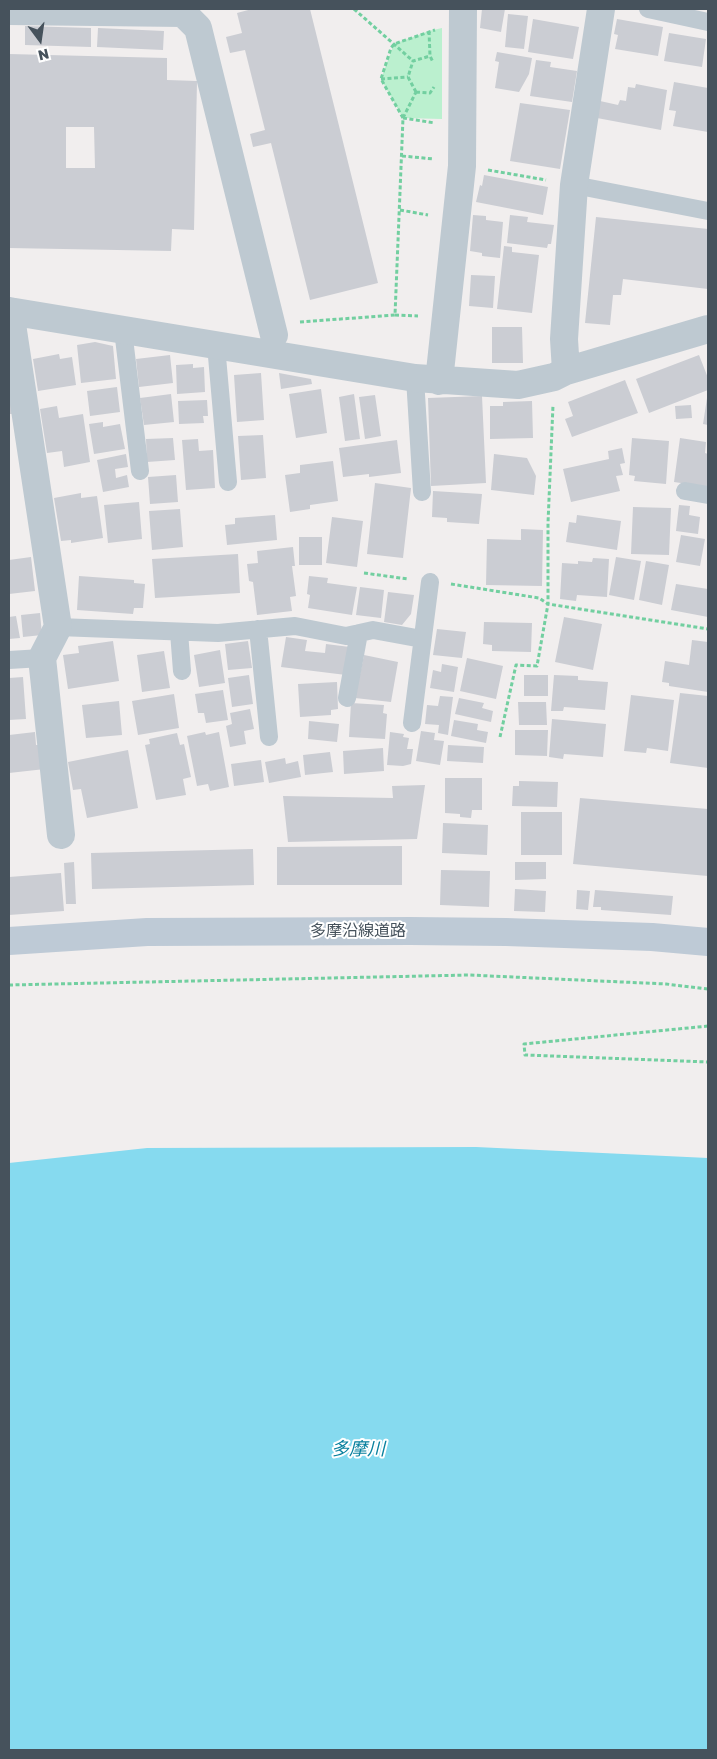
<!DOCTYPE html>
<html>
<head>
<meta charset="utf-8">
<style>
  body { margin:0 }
  #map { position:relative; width:717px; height:1759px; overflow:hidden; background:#f1eeee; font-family:"Golos Text",sans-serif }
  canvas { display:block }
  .frame { position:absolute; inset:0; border:10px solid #46525c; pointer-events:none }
  .north { position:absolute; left:15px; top:15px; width:50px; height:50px; -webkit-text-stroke:4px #fff; paint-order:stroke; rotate:166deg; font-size:14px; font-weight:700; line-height:20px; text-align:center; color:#46525c }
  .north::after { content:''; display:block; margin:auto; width:18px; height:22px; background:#46525c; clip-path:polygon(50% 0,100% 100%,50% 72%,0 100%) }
</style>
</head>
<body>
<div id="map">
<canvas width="717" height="1759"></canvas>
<div class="frame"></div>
<div class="north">N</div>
</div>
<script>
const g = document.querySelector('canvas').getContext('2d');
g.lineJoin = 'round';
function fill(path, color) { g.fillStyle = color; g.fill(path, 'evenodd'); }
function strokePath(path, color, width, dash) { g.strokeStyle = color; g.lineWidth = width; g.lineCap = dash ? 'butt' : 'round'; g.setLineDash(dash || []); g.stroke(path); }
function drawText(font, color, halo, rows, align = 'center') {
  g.font = font + ' "Golos Text","Noto Sans JP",sans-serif'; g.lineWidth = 4; g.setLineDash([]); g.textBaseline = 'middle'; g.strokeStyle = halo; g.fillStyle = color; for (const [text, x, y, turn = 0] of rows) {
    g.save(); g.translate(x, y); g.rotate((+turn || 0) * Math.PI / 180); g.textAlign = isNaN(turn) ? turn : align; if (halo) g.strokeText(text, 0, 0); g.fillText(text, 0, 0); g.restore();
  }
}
const green = new Path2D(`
  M442,28v91l-39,-1 -22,-39 13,-35 35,-13z`);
const water = new Path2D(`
  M476,1147l232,11v592h-699v-587l138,-15z`);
const building = new Path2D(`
  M252,9h58l68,274 -68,17 -39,-157 -18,4 -3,-13 15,-4 -20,-80 -15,3 -4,-16 16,-4 -5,-20z
  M482,9h23l-4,23 -21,-4z
  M508,14l20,2 -4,33 -19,-2z
  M533,19l46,8 -6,32 -45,-7z
  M617,19l46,8 -5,29 -43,-7 3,-14 -4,-1z
  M25,26l66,2v19l-66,-2z
  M98,28l66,3 -1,19 -66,-3z
  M669,33l37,6 -4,28 -38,-6z
  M497,52l35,6 -3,16 -10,18 -24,-4 4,-26 -4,-1z
  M9,54l158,4v22l30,1 -3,149 -22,-1 -1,22 -162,-3zM66,127h28l1,41h-29z
  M536,60l15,2 -1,5 27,4 -5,31 -42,-6z
  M674,82l34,6v44l-35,-6 3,-15 -7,-1z
  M636,84l31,6 -6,40 -64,-12 3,-17 18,4 2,-5 6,1 2,-14 7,1z
  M520,103l50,7 -10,59 -50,-8z
  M484,175l64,12 -5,28 -67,-13 4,-17 2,1z
  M473,215l13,1v4l17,2 -3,36 -18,-2v-3l-12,-2z
  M510,215l18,2 -1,5 27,3 -3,19h-3l-1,4 -40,-5z
  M596,217l112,12v60l-85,-10 -2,16h-8l-3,30 -25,-2z
  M504,246l8,1v5l27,3 -7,58 -35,-4z
  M471,275l24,1 -2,32 -24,-2z
  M492,327h30l1,36h-31z
  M95,342l18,4 3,33 -35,4 -4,-38z
  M59,354l1,5 12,-2 4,28 -38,6 -5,-32z
  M170,355l3,28 -34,4 -3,-28z
  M699,355l9,23v12l-59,23 -13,-34z
  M193,364v4l11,-1 1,25 -28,2 -1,-29z
  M261,373l3,47 -27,2 -3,-47z
  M279,373l32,6 1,5 -31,5z
  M625,380l13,33 -66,24 -7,-18 8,-3 -5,-14z
  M117,387l3,25 -30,4 -3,-25z
  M321,389l6,44 -31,5 -7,-44z
  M171,394l3,28 -30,3 -4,-27z
  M354,394l6,45 -15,2 -6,-44z
  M375,395l6,41 -16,3 -6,-42z
  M482,396l4,87 -55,3 -3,-88z
  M9,397h2l2,17h-4z
  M707,398h1v27l-5,-1z
  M207,400l1,16h-5l1,7 -25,1 -1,-23z
  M532,401l1,37 -43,1v-33h13v-4z
  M691,405l1,13 -16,1 -1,-13z
  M57,406l2,12 24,-4 7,48 -26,5 -2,-16 -15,2 -7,-44z
  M103,422v5l17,-3 5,25 -31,5 -5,-30z
  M263,435l3,43 -25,2 -3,-44z
  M173,438l2,22 -28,2 -1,-23z
  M632,438l37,3 -3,43 -32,-3 1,-5 -6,-1z
  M680,438l26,4 -1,11 3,1v33l-34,-5z
  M198,439l1,12 14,-1 2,38 -29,2 -4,-50z
  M397,440l4,33 -32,4v-3l-26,3 -4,-29z
  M622,448l3,15 -5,1 3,11 -7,1 4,15 -49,11 -8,-33 46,-10 -1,-8z
  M126,454l2,13 -13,2 1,9 11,-3 2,12 -26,5 -6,-32z
  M494,454l33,4 9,18 -2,19 -43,-5z
  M333,461l5,40 -28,4v4l-20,3 -5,-37 15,-2v-8z
  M176,475l2,27 -28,2 -2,-27z
  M375,483l36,5 -8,70 -36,-4z
  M433,491l49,3 -3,30 -32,-2v-4l-15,-1z
  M81,493v5l16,-2 6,42 -32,5v-3l-10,1 -7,-43z
  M139,502l3,37 -34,4 -4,-38z
  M679,505l11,1 -1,9 11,2 -2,17 -22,-3z
  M633,507l38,1 -2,47 -38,-1z
  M180,509l3,38 -31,3 -3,-39z
  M275,515l2,25 -50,5 -2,-20 10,-1v-6z
  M577,515l44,6 -4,29 -51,-8 3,-20 7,1z
  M332,517l31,4 -6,46 -31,-4z
  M521,529l22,1 -1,56 -56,-1 1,-46 34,1z
  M681,535l24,4 -5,27 -24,-4z
  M299,537h23v28h-23z
  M293,547l2,19h-3l4,30 -6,1 2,14 -35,4 -4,-33 -4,-1 -2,-17 11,-1 -1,-12z
  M238,554l2,39 -85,5 -3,-39z
  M31,557l4,34 -26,3v-34z
  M616,557l25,4 -7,39 -25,-5z
  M593,558l16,1 -2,38 -30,-2 -1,6 -16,-2 2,-36 16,1v-3l14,1z
  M646,561l23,4 -7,40 -23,-5z
  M79,576l55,4v3l11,1 -2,24h-9l-1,6 -56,-4z
  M309,576l19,2 -1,5 30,4 -5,28 -44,-7 2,-13 -3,-1z
  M676,584l32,5v28l-37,-7z
  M360,587l24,3 -3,28 -25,-3z
  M388,592l26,3 -3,19 -9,11 -18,-3z
  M40,613l2,22 -19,2 -2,-22z
  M16,616l4,22 -11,1v-22z
  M564,617l38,7 -9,46 -38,-8z
  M484,622l48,1 -1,29 -39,-1v-6l-9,-1z
  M437,629l29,3 -4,26 -29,-3z
  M286,637l21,3 -2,11 20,2 1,-9 24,3 -4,28 -65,-8z
  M692,640l16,2v50l-39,-6v-3l-7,-1 3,-21 24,4z
  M113,641l6,40 -51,8 -5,-34 16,-2 -1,-7z
  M248,641l4,27 -24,2 -3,-26z
  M220,650l5,33 -26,4 -5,-32z
  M164,651l6,37 -28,4 -5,-37z
  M364,655l34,7 -7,40 -36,-4z
  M467,658l36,8 -7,33 -36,-8z
  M442,664l16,3 -4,25 -24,-4 3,-18 8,2z
  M249,675l4,29 -21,3 -4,-29z
  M524,675h24v21h-24z
  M554,675l24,1v4l30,2 -3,28 -41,-3 -1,4h-12z
  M23,677l3,42 -17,1v-42z
  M337,682l1,27 -7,1v5l-31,2 -2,-33z
  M223,690l5,30 -22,3 -2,-10h-6l-3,-19z
  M680,693l28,3v72l-38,-5z
  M174,694l5,34 -41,7 -6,-34z
  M631,695l43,5 -6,51 -21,-3 -1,5 -22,-2z
  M440,696l13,1 -5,38 -10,-2 1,-8 -14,-1 2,-19 11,1z
  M459,698l25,5 -2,5 11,3 -2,11 -36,-8z
  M119,701l3,34 -36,3 -4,-33z
  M518,702h28l1,23h-28z
  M351,703l33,2 -1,8 4,1 -2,25 -36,-2z
  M250,709l4,20 -10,2 2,13 -16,3 -4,-21 6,-2 -2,-11z
  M552,719l54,5 -3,33 -39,-3 -1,5 -14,-2z
  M454,720l24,4 -1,6 11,2 -2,11 -35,-7z
  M309,721l30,3 -2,18 -29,-3z
  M515,730h33l-1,26 -32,-1z
  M421,731l14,2 -1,7 10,1 -4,24 -24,-4z
  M35,732l1,13h6l3,24 -36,4v-38z
  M205,732l1,3 13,-3 10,55 -19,4 -2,-7 -11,2 -10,-50z
  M390,732l14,2 -1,3 6,1 -2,11h6l-2,15 -8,2 -16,-1z
  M177,733l3,12 4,-1 7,33 -8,2 3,16 -30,5 -11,-55 5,-1 -1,-5z
  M448,745l36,2 -1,16 -36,-2z
  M383,748l1,23 -40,3 -1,-23z
  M128,750l10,58 -51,10 -6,-29 -8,1 -5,-28z
  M330,752l3,20 -28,3 -2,-20z
  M285,758l1,6 12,-3 3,16 -32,6 -4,-21z
  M261,760l3,22 -30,4 -3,-22z
  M445,778h37v32h-10l-1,8 -11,-1v-3l-15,-1z
  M519,781l39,1 -1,25 -45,-1 1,-20h6z
  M425,785l-8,54 -129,3 -5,-46 110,2 -1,-12z
  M580,798l128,11v67l-135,-12z
  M521,812h41v43h-41z
  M443,823l45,2 -1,30 -45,-2z
  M402,846v39h-125v-38z
  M253,849l1,36 -162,4 -1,-36z
  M74,862l2,42h-10l-2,-41z
  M515,862h31v17l-31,1z
  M441,870l49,1 -1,36 -49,-2z
  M61,873l3,38 -55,4v-38z
  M515,889l31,2 -1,21 -31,-1z
  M577,890l13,1 -2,19 -12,-1z
  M595,890l78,6 -2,19 -70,-5v-3h-8z`);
const path = new Path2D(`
  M354,9l59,52
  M429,31l1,25 3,6
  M381,79l27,-2
  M416,92l14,1 4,-6
  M416,92l-8,-15 5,-16 17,-5
  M403,118l-22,-39 10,-31 3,-4 41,-14
  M403,118l32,5
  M402,156l32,3
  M488,170l58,10
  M400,210l28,5
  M395,315l23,1
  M300,322l95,-7 8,-197 13,-26
  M364,573l44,6
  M451,584l88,14 9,6 160,25
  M500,737l16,-72 21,1 11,-62v-81l5,-118
  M9,985l460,-10 197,9 42,5
  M708,1026l-184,18 1,11 183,7`);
const lane = new Path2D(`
  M648,9l60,13
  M574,185l134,26
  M123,330l17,141
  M216,345l12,137
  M415,378l7,114
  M685,491l23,4
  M58,627l160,6 77,-7 51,10 27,-6 49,9
  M258,629l11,108
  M179,632l3,39
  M9,660l33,-2
  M347,698l12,-65
  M412,723l18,-141`);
const street = new Path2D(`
  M9,11l174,2 15,15 76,307
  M9,311l406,67 103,7 36,-8 12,-6 142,-42
  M10,311l48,316 -16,31 19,177
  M566,371l-2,-32 10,-154 27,-176
  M439,381l23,-215 1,-157`);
const secondary = new Path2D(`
  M9,941l138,-9 263,-1 96,1 146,5 56,5`);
const streetNames = [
  ["多摩沿線道路",358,931]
];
const waterNames = [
  ["多摩川",358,1449]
];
fill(green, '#bbf0cf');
fill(water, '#86daef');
fill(building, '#cbcdd3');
strokePath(path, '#72cfa0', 3, [4, 2.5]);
strokePath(lane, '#bec9d1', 18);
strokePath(street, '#bec9d1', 28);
strokePath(secondary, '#becad6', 28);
drawText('16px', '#46525c', '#fff', streetNames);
drawText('italic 18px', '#08809e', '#fff', waterNames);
</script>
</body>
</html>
